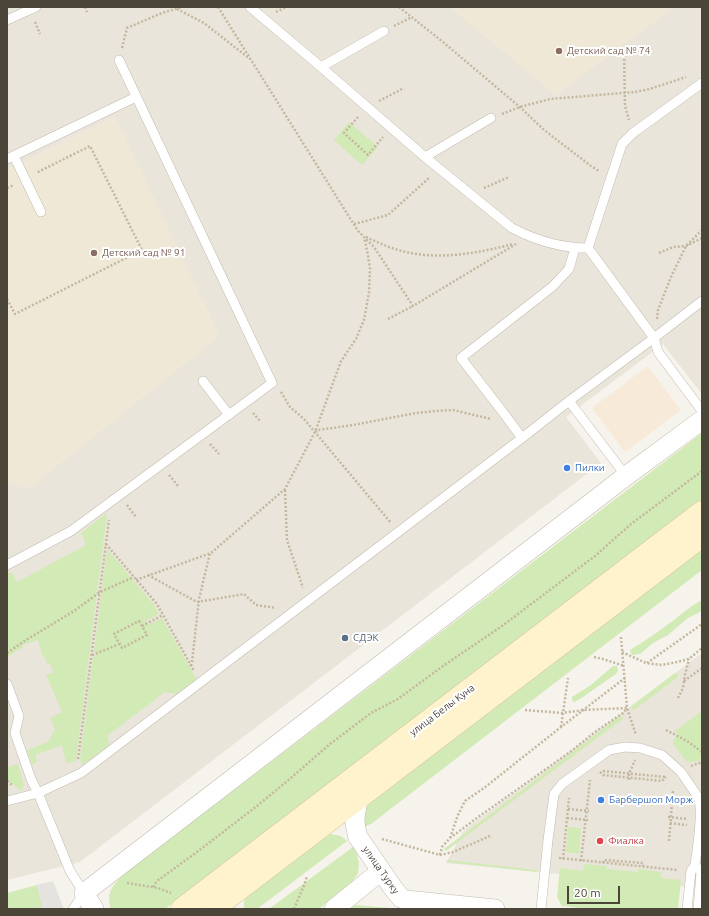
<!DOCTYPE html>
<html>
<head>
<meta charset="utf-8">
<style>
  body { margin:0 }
  #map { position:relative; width:709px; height:916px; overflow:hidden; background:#f6f3ec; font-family:Ubuntu,sans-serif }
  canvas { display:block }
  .frame { position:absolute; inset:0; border:8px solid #4b4439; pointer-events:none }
  .scale { position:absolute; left:567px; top:886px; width:53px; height:18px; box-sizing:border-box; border:2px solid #4b4439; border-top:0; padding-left:5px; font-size:12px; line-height:14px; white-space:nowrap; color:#4b4439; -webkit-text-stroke:3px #fff; paint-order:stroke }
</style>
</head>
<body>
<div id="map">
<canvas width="709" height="916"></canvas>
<div class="frame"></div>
<div class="scale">20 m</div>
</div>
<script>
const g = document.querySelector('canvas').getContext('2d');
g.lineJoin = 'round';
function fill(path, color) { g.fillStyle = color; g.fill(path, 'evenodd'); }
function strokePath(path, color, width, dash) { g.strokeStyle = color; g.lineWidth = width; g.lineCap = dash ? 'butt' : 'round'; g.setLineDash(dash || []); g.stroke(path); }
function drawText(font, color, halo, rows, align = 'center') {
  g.font = font + ' Ubuntu,sans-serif'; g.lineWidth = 4; g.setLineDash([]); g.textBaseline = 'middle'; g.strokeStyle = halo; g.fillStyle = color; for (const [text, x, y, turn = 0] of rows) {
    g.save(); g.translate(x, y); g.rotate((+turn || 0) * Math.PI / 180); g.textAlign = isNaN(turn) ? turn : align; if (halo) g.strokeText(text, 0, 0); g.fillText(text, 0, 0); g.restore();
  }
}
const residential = new Path2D(`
  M7,7h695v385l-1,1 -38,-49 -97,73 35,46 -521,399 -73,18z
  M702,653v235l-256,-25 18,-33z`);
const commercial = new Path2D(`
  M648,366l33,44 -56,42 -33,-44z`);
const education = new Path2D(`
  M449,7h226l-119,88z
  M115,116l105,220 -190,152 -23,-6v-313z`);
const green = new Path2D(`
  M349,122l29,25 -16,18 -28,-25z
  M702,433v66l-537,410h-54c-5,-16 1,-23 12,-34z
  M107,513l-31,248 -10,2 -4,-18 -27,10 2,6 -5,4 -5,-15 21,-8 7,-13 -5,-11 12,-6 -16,-37 7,-3 -3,-8h-3l-2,-7h-2l-5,-17 -16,5 1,2 -16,10v-82l4,-3 6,10 69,-37 -5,-12z
  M702,548v22l-331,254 -7,3c-2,-7 1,-17 4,-23z
  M107,549l47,56 5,9 -13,7 2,4 14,-7 35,62 -21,14 -11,-2 -57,43 1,11 -27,19 -2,-6 13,-103h2l1,-4h-2z
  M702,600v10l-2,2 -12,6 -20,17 -15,8 -13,11 -8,1 -2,-5c15,-9 30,-20 44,-30 10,-8 17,-14 28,-20z
  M613,666h4l1,5 -2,3 -36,25 -6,3 -2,-2v-3l19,-12z
  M675,673h2l1,4 -44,33 -3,-1 1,-3z
  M702,711v47l-6,4h-9l-14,-18v-3l1,-3 4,-3 -3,-4z
  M620,716l4,2 -178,133 -2,-2z
  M18,764l6,21 -3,6 -14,-12v-12z
  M568,827l13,1 -2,26 -13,-2z
  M330,834l11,2 6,5 -90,68h-13v-7l1,-4 81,-63z
  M353,847l4,7 2,9 -1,10 -5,8 -34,28h-50z
  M447,860l90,10v2l-91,-10z
  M584,864l23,2v3l31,3v-3l23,3v6l20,2 -3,29h-88l-28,-3 -5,-9 3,-29 23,3z
  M37,885l4,15v9h-34v-16z
  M356,905l45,4h-52l3,-2z`);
const parking = new Path2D(`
  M53,881l11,28h-23v-9l-4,-15z`);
const path = new Path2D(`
  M85,7l2,5
  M218,7l140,224 16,16 39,59 103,-62
  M399,7l44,35 78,66 23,22 47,36 8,5
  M177,9l27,14 46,36
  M276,12l10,-5
  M35,22l5,12
  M394,26l18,-9
  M122,48l5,-20 35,-15 20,-6
  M624,51l1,55 4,14
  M379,101l25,-13
  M502,114l18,-7 30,-8 85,-7 15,-3 36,-12
  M358,117l-14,16 24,22 15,-18
  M7,188l7,-3
  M484,188l25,-11
  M354,224l34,-9 42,-38
  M366,237c13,6 26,12 40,15 35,8 73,1 107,-8
  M659,253l14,-6 13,-1 16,-8
  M7,299l8,15 127,-64 -52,-104 -54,27
  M388,319l25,-13
  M657,319l1,-9 13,-33 15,-31 16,-16
  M281,392l9,15 14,12 87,104
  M253,413l8,9
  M315,432l3,-2 35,-5 63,-12 20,-2 17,-1 38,9
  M210,444l9,10
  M169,475l9,11
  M285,490l2,50 16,48
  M127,505l9,12
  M106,544l51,60 37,67
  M148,575l49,27 47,-8 12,11 20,3
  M136,580l75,-27 74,-64 30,-57 26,-71 15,-22 8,-19 5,-27 1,-24 -2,-14 -4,-18
  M139,621l8,14 -25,13 -8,-14z
  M142,626l21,-11
  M621,637l6,71 9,27
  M622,652l24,11 16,2 15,-3 12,-3 13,-11
  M7,653l19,-13 48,-29 26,-19 34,-15
  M92,655l18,-7 9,-4
  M594,657l9,2 21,7
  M647,663l55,-39
  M191,666l1,-4 7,-63 11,-46
  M684,681l18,-13
  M678,698l5,-10 2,-13 4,-16
  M525,710l37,3 21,-3 44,-2
  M561,727l7,-49
  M666,730l21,11 15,11
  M78,759l31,-239
  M691,766l11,-4
  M603,771l62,6
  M600,772l3,3 59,6 4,-4
  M629,780v-6l6,-14
  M7,781l6,5
  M568,809l21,2
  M668,817l20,2
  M567,818l21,2
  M670,823l17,2
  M450,838l8,-23 7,-14 19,-13 77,-61 64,-49
  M382,839l58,16 13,-3 37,-16
  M669,841l4,-51
  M440,855l2,-8 8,-9 27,-20 93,-66 25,-20 28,-19 4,-5
  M559,858l119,12
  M563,859l6,-61
  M581,861l9,-81
  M603,863l1,-3 39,3v3
  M127,883l31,5 13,5
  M153,887l4,-6 44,-32 56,-43 28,-23 45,-39 41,-31 27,-14 45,-33 59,-40 93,-70 36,-32 71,-53
  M294,909l11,-26 2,-7`);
const lane = new Path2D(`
  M7,20l29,-13
  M321,67l63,-36
  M14,156l27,56
  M425,157l66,-39
  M7,159l129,-62
  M588,248l34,-104 11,-11 69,-50
  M702,301l-48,37 4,14 44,59
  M203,381l26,34
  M569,401l57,75
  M522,438l-20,-27 -41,-53 91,-71 17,-18 6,-21
  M7,565l64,-34 201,-148 -153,-323
  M7,684l12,32 -4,17 16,46 7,14 32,78 14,22 -11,16
  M7,801l31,-8 43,-20 441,-335 47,-37 85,-63 -66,-90c-28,0 -51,-7 -76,-20l-87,-71 -111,-96 -64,-54
  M541,909l7,-69 6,-46 8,-10 47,-34 16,-3 15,1 22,7 19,17 17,25c6,13 -1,53 -3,68
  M687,909l4,-38 4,-6 6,7 -3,37`);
const street = new Path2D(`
  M359,797c-4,17 -6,23 -1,40l35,51 8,10 5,2 89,9
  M94,909l-10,-16 542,-417 76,-56
  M334,909l47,-38`);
const secondary = new Path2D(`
  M182,909l520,-397
  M213,909l489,-373`);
const markers = [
  [559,51,4,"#8d6e63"],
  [94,253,4,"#8d6e63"],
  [567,468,4,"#3f7fe0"],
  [345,638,4,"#5c6f8a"],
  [601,800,4,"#3f7fe0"],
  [600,841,4,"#e0444e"]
];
const educationNames = [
  ["Детский сад № 74",567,51],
  ["Детский сад № 91",102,253]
];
const shopNames = [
  ["Пилки",575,468],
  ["Барбершоп Морж",609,800]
];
const serviceNames = [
  ["СДЭК",353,638]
];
const streetNames = [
  ["улица Белы Куна",442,710,-37],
  ["улица Турку",381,870,55]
];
const healthNames = [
  ["Фиалка",608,841]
];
fill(residential, '#eae5da');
fill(commercial, '#f7ead8');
fill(education, '#efe8d6');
fill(green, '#d2eab5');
fill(parking, '#e5e3e0');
strokePath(lane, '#c2bbae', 10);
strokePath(street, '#c2bbae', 20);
strokePath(secondary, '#d6c79b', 23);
strokePath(path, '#c4b79f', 2.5, [2, 2]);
strokePath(lane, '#fff', 9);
strokePath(street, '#fff', 19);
strokePath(secondary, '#fff3cd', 22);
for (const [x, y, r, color] of markers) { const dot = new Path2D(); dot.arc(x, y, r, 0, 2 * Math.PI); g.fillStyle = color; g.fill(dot); strokePath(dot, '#fff', 1.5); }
drawText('10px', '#785e54', '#fff', educationNames, 'left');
drawText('10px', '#366cbe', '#fff', shopNames, 'left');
drawText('10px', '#4e5e75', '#fff', serviceNames, 'left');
drawText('10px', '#4b4439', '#fff', streetNames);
drawText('10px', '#be3a42', '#fff', healthNames, 'left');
</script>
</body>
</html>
